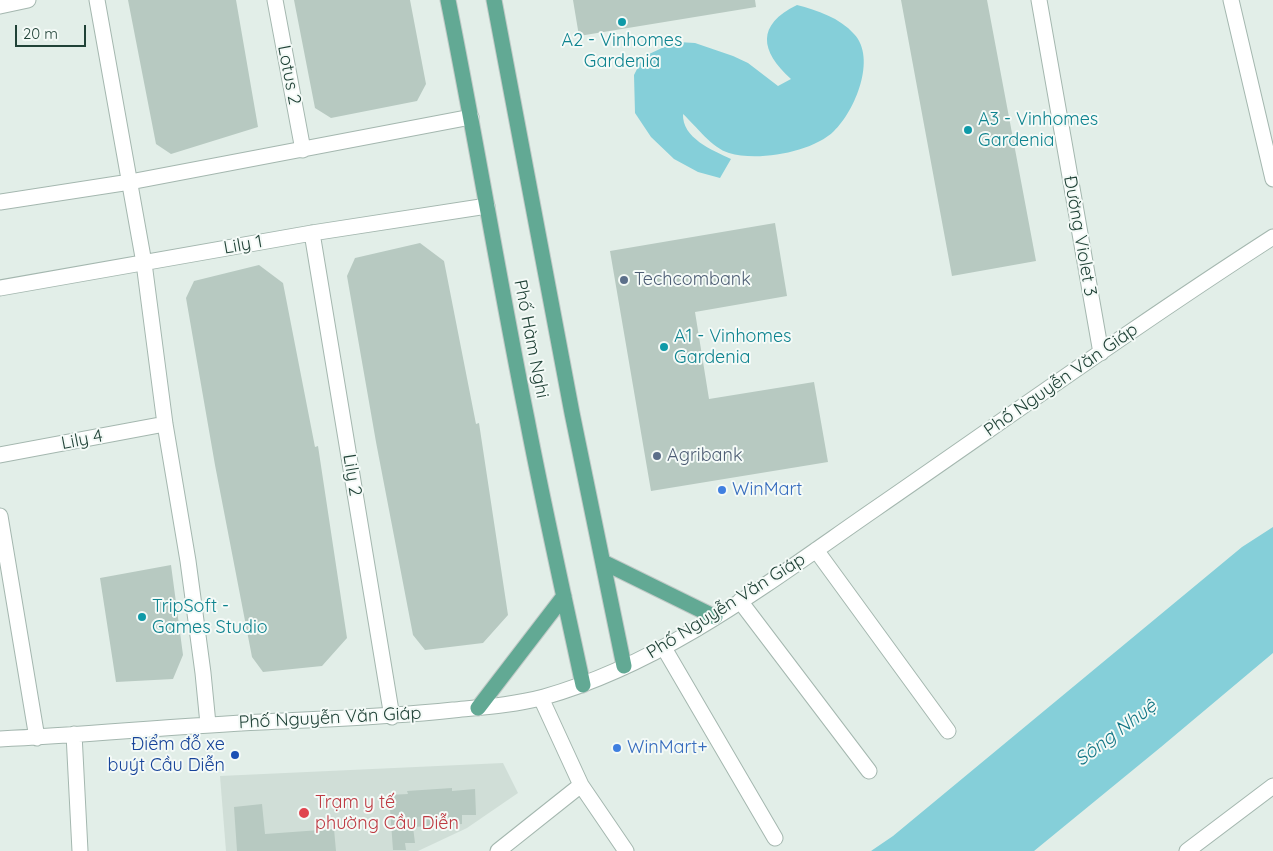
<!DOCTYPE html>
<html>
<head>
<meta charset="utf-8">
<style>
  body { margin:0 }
  #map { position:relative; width:1273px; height:851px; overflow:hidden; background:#e2eee8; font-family:Quicksand,sans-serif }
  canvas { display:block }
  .scale { position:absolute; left:15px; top:25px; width:71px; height:22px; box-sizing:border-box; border:2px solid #204237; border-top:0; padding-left:6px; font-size:15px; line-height:18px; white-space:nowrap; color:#204237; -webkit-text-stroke:4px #f4faf7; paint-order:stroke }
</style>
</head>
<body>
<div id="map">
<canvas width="1273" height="851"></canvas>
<div class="scale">20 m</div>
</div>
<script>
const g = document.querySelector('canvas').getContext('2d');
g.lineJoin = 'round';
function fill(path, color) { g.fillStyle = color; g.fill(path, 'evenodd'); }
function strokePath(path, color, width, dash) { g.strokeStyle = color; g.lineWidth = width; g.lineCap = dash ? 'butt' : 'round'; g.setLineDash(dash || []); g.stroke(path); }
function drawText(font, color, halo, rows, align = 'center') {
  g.font = font + ' Quicksand,sans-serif'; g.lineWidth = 4; g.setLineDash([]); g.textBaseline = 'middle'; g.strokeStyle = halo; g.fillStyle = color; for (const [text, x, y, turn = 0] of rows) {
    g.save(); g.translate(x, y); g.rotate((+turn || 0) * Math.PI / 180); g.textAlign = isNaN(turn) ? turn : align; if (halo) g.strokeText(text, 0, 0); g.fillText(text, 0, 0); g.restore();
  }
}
const built = new Path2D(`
  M503,763l15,30 -51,35 -49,23h-192l-6,-75z`);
const water = new Path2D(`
  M797,5c20,5 43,13 57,29 23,24 1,77 -20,97 -21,21 -76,31 -105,22 -17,-5 -33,-27 -46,-39 -1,24 29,36 48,45l-11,19 -22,-6 -24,-13 -23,-22 -16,-24 -1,-38 6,-12 7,-8 15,-7 16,-6 17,1 38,13 15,7 30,23 13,-7c-31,-28 -35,-54 6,-74z
  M1273,527v126l-112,94 -127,104h-163l22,-15 349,-289z`);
const building = new Path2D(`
  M128,0h108l22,127 -87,27 -15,-10z
  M294,0h116l16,84 -9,17 -86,17 -16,-10z
  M573,0h182l1,7 -177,29z
  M901,0h86l49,261 -84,15z
  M775,223l12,73 -92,16 14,87 105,-17 14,80 -177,29 -41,-240z
  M420,243l24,18 32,163 3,-1 29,192 -25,28 -58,7 -12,-15 -37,-193 -29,-166 8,-18z
  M259,265l24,18 32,164 3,-1 29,192 -25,28 -59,6 -11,-15 -37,-192 -29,-167 8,-17z
  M171,565l12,90 -10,24 -57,3 -16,-104z
  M452,788v3l23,-2 1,26h-14v9l-49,3 2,16h-10l1,7h-13l-4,-55 19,-1 -1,-3z
  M262,804l3,30 69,-5 2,22h-99l-3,-44z`);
const minor = new Path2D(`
  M97,0l47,263 21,161 23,137 15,112 5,51
  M275,0l28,150
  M1039,0l62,353
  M1231,0l42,179
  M0,6l28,-6
  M0,202l130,-20 341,-65
  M312,233l80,484
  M0,288l312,-55 175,-27
  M0,455l165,-31
  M0,516l37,222
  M816,550l132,181
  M740,601l129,170
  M664,648l111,190
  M541,698l40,87 45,66
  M74,734l6,117
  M0,739c87,-4 174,-13 262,-17 64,-3 127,-5 191,-12 31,-3 61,-5 91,-13 121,-34 228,-117 331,-188 132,-91 263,-185 398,-272
  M498,851l83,-66
  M1187,851l86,-65`);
const major = new Path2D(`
  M448,0c28,139 51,280 79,419 17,89 37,177 56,266
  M494,0l78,413 52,253
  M603,562l112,55
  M478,708l86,-112`);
const markers = [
  [622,22,5,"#0f9aa8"],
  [968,130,5,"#0f9aa8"],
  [624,280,5,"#5c6f8a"],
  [664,347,5,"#0f9aa8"],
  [657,456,5,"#5c6f8a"],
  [722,490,5,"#3f7fe0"],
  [142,617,5,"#0f9aa8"],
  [617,748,5,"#3f7fe0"],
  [235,755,5,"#1a4fb4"],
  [304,813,6,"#e0444e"]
];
const cultureNames = [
  ["A2 - Vinhomes",622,41,"center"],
  ["Gardenia",622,62,"center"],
  ["A3 - Vinhomes",978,120],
  ["Gardenia",978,141],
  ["A1 - Vinhomes",674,337],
  ["Gardenia",674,358],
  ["TripSoft -",152,607],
  ["Games Studio",152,628]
];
const streetNames = [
  ["Lotus 2",289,75,79],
  ["Đường Violet 3",1080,236,80],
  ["Lily 1",243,245,-10],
  ["Phố Hàm Nghi",531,339,79],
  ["Phố Nguyễn Văn Giáp",1061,380,-35],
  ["Lily 4",82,440,-11],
  ["Lily 2",352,475,81],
  ["Phố Nguyễn Văn Giáp",726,606,-32],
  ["Phố Nguyễn Văn Giáp",330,718,-3]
];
const serviceNames = [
  ["Techcombank",634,280],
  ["Agribank",667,456]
];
const shopNames = [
  ["WinMart",732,490],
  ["WinMart+",627,748]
];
const transitNames = [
  ["Điểm đỗ xe",225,745],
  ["buýt Cầu Diễn",225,766]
];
const healthNames = [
  ["Trạm y tế",315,803],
  ["phường Cầu Diễn",315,824]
];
const waterNames = [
  ["Sông Nhuệ",1116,733,-37]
];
fill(built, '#d0ded7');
fill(water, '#85cfd9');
fill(building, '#b7c9c1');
strokePath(minor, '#a4b7af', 17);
strokePath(major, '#c1cac7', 17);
strokePath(minor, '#fff', 15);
strokePath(major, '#62a994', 15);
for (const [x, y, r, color] of markers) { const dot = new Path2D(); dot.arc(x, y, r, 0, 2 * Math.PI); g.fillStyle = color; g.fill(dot); strokePath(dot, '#f4faf7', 2); }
drawText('18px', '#0d838f', '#f4faf7', cultureNames, 'left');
drawText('18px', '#204237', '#f4faf7', streetNames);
drawText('18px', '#4e5e75', '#f4faf7', serviceNames, 'left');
drawText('18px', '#366cbe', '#f4faf7', shopNames, 'left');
drawText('18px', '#164399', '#f4faf7', transitNames, 'right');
drawText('18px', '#be3a42', '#f4faf7', healthNames, 'left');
drawText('italic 19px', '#137685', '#f4faf7', waterNames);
</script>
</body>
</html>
